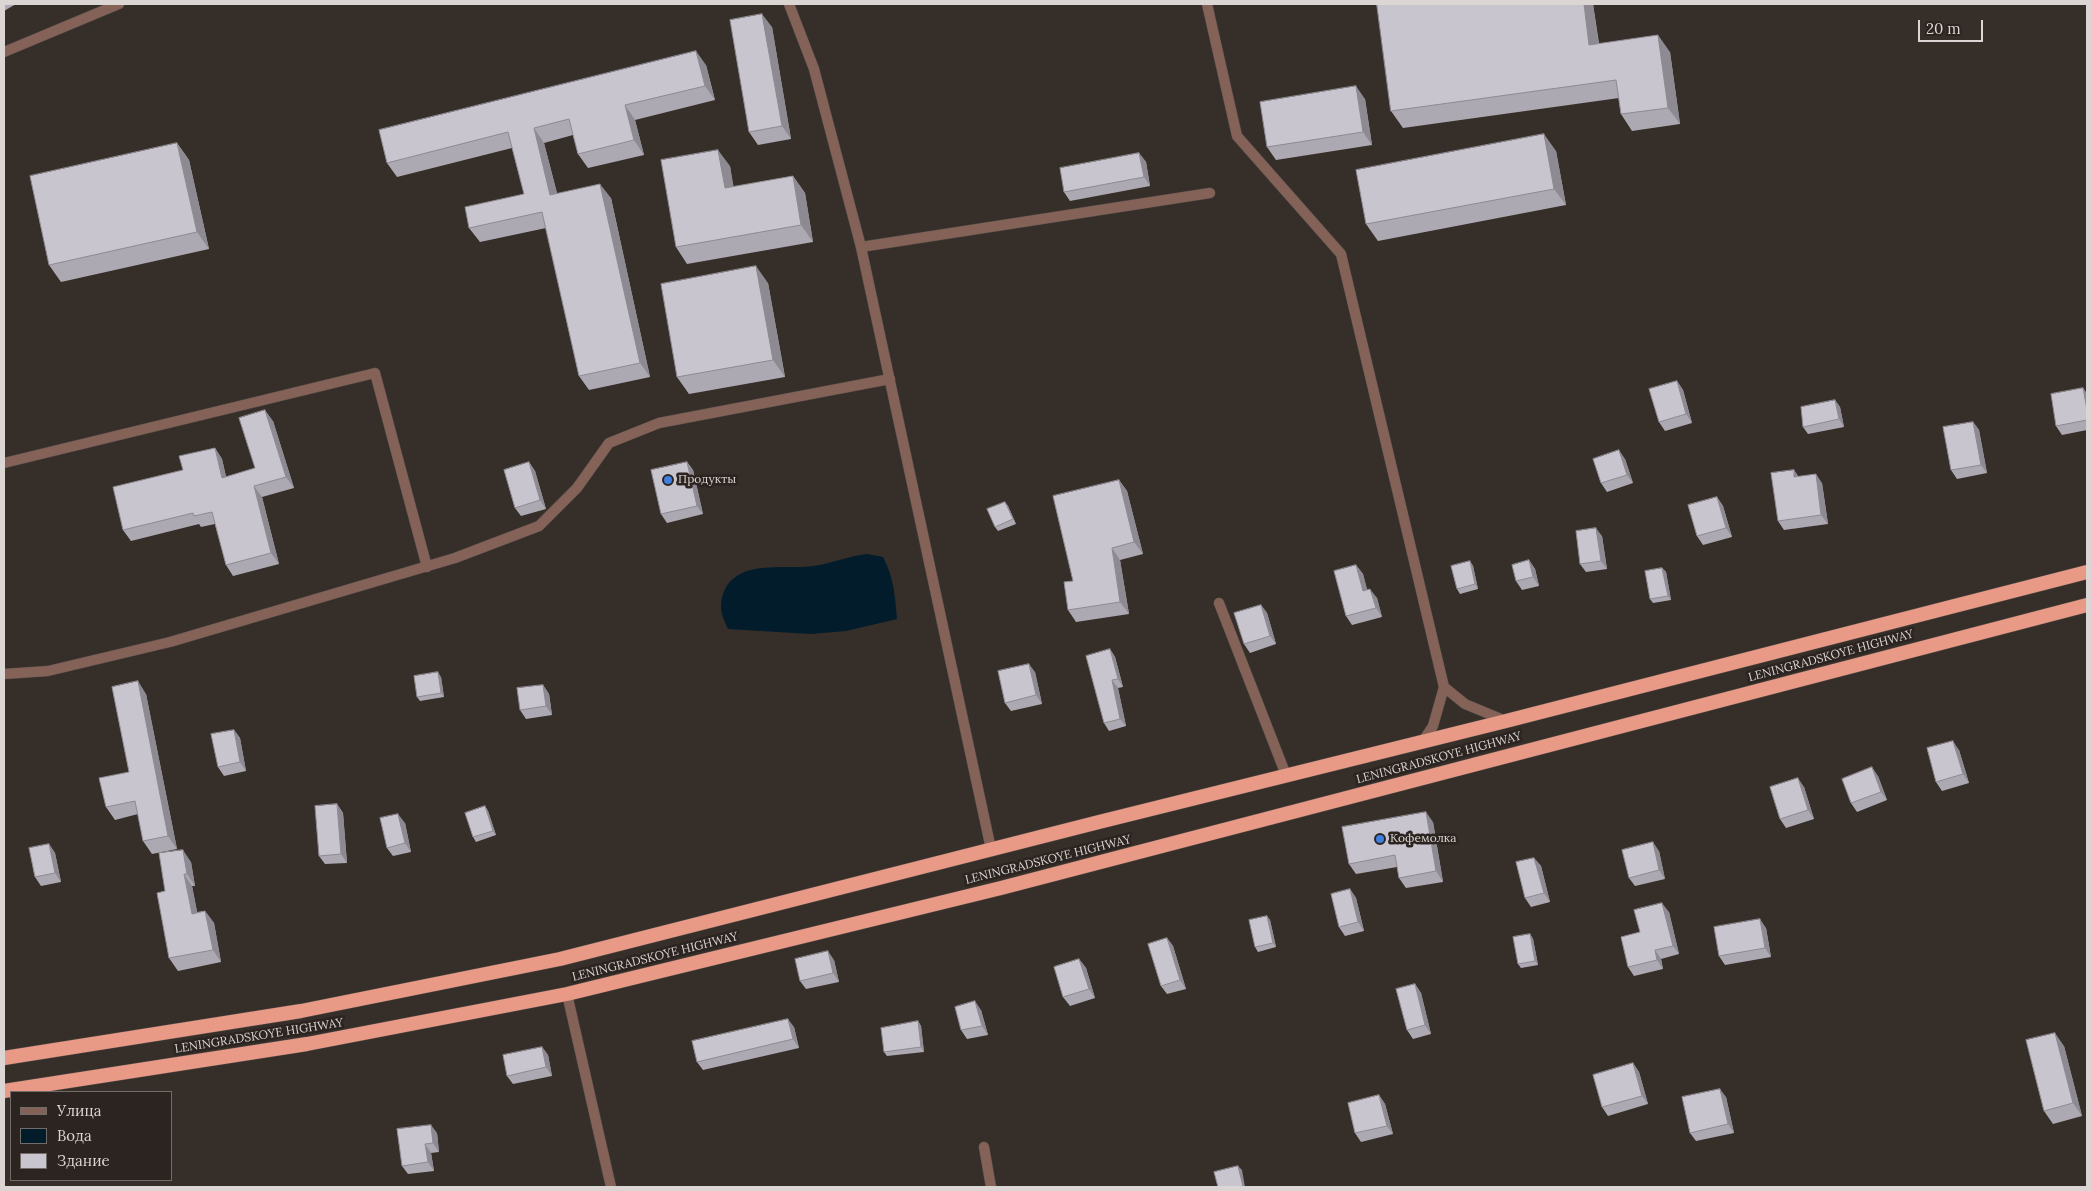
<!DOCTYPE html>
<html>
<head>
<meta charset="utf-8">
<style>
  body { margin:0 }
  #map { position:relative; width:2091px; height:1191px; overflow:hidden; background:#362e29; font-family:Lora,serif }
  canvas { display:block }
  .frame { position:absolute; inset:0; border:5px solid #dbd6d3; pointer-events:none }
  .legend { position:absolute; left:10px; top:1091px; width:162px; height:90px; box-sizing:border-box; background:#2c2420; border:1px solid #726b68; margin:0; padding:6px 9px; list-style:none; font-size:15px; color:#dbd6d3 }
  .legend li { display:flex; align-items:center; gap:10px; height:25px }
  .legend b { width:25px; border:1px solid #726b68 }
  .scale { position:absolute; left:1918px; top:20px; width:65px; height:22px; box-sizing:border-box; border:2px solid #dbd6d3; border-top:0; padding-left:6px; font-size:15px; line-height:18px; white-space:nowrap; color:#dbd6d3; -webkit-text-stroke:4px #2c2420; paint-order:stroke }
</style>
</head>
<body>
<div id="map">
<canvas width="2091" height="1191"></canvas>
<div class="frame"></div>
<ul class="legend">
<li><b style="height:6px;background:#846258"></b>Улица</li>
<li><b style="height:14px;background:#031c2b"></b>Вода</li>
<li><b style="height:14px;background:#c9c5cf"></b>Здание</li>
</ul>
<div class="scale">20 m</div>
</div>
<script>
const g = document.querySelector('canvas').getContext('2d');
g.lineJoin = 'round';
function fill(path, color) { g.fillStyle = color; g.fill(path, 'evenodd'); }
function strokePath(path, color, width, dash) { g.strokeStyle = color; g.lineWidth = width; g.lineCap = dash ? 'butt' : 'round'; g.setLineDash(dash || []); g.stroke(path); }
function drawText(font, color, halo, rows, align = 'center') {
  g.font = font + ' Lora,serif'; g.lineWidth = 5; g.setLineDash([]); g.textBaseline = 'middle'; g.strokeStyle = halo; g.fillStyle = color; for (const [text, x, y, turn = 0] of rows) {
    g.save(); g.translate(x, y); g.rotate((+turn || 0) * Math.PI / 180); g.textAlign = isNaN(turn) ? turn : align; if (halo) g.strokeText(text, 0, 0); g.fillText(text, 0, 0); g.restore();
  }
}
const water = new Path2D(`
  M867,554l16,3c11,21 12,39 14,62l-51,12 -35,3 -83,-5c-7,-14 -10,-25 -3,-40 16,-30 61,-19 89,-23 18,-3 35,-10 53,-12z`);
const service = new Path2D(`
  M1207,4l30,132 104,118 103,433 -11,39 -10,15
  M4,52l115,-48
  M861,247l349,-54
  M4,463l371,-90 52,194
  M1219,603l67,172
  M1444,687l21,17 41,17
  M567,994l44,193
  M984,1147l7,40`);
const minor = new Path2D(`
  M789,4l25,65 47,178 130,602
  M4,674l44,-3 122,-29 285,-84 84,-32 38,-38 32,-45 50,-20 231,-44`);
const trunk = new Path2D(`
  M4,1058l297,-47 259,-52 539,-137 407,-101 581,-149
  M4,1091l303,-47 260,-50 434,-106 1086,-283`);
const wall = new Path2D(`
  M4,4h12l-12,7z
  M1377,4h216l6,39 71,9 10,72 -48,7 -11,-17 -2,-16 -216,30 -12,-17z
  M772,27l19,112 -33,6 -9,-13z
  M706,65l9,35 -80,20 9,35 -56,13 -10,-14 -5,-19 -29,8 13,50 54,5 39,179 -61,13 -10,-14 -33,-148 -66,14 -11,-14 55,-34 -12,-46 -115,29 -10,-14z
  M1365,99l7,46 -96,15 -9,-13z
  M177,143l12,17 20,89 -148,33 -12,-17z
  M1556,151l10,54 -188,36 -12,-17z
  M1139,153l7,9 4,24 -80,15 -6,-9z
  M730,166l3,21 60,-11 12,17 8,49 -126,22 -11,-17z
  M768,283l17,94 -96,17 -12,-17z
  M1677,381l6,9 9,33 -27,8 -6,-9z
  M2083,388l4,6v36l-25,5 -6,-9z
  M1835,400l5,7 4,20 -36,7 -5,-7z
  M273,421l21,67 -32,9 17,67 -46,12 -7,-11 -11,-41 -14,3 -2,-3 -68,17 -8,-11 60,-60 32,-22 7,11 4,18 29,-9z
  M1973,422l6,8 8,43 -30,6 -6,-9z
  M1625,459l8,24 -26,9 -6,-9z
  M529,462l6,9 11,38 -25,7 -6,-8z
  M687,462l6,8 10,44 -36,9 -6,-9z
  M1794,470l4,6 24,7 6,41 -44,6 -6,-9z
  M1119,480l8,11 16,63 -23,6 9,54 -53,8 -8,-12 5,-29z
  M1717,497l6,9 9,31 -29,8 -6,-9z
  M1005,502l3,4 8,18 -18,7 -3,-4z
  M1602,536l5,33 -21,3 -6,-8z
  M1529,560l6,9 4,17 -17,4 -6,-9z
  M1470,561l3,5 5,23 -18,5 -3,-5z
  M1356,565l7,9 4,16 10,8 5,19 -30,8 -6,-9z
  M1662,568l4,4 5,28 -18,3 -3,-4z
  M1261,605l6,8 9,31 -26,9 -6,-9z
  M1110,649l5,8 8,30 -5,1 8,38 -17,5 -5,-8z
  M1035,672l7,32 -31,7 -6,-8z
  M441,677l3,20 -24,4 -3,-4z
  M543,685l6,9 3,21 -26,4 -6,-9z
  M146,694l31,155 -25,5 -9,-13 -5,-27 -23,6 -9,-13 23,-35z
  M234,730l6,8 6,33 -22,5 -6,-9z
  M1959,750l10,33 -27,8 -6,-9z
  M1878,776l9,24 -30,12 -6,-9z
  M1804,787l10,32 -28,9 -6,-9z
  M337,804l6,9 4,50 -22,1 -6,-8z
  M485,806l3,5 8,24 -20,7 -3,-5z
  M1433,822l10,60 -37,6 -7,-10 -2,-11 -41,7 -7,-10z
  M405,823l6,29 -18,4 -6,-8z
  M49,844l6,9 6,29 -20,4 -6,-9z
  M1659,851l6,28 -30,7 -6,-8z
  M1534,858l7,8 9,36 -19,5 -6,-9z
  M191,862l4,24h-3l5,26 8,-1 9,12 7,39 -43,9 -9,-13 -4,-67z
  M1350,889l6,9 8,33 -19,5 -6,-9z
  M1669,912l10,42 -18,5 2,10 -29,7 -6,-9 12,-35z
  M1267,916l3,4 6,27 -18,5 -3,-5z
  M1766,928l5,29 -46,8 -6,-9z
  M1530,934l3,5 5,26 -17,3 -3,-4z
  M1167,938l6,8 13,43 -19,5 -6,-8z
  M1079,959l7,9 9,30 -25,8 -7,-9z
  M834,960l5,22 -33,7 -6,-8z
  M1415,984l6,9 10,41 -18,5 -6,-9z
  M981,1010l7,25 -21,4 -6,-9z
  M918,1021l3,5 3,26 -37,4 -3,-4z
  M794,1027l5,21 -96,22 -6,-8z
  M2064,1046l18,70 -29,8 -9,-13z
  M542,1047l6,8 4,21 -39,8 -6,-8z
  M1633,1063l6,9 9,32 -40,12 -6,-9z
  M1379,1095l6,9 8,30 -32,8 -6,-9z
  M1726,1097l8,36 -38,8 -6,-8z
  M437,1133l2,19 -8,1 3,18 -26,3 -6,-8z`);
const shadedWall = new Path2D(`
  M1584,4h9l8,57 -12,-16z
  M762,14l10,13 19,112 -9,-13z
  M1658,35l12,17 10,72 -12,-16z
  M696,51l10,14 9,35 -10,-14z
  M1356,86l9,13 7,46 -9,-13z
  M625,105l10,15 9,35 -10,-15z
  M534,128l10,15 17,66 -11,-14z
  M1544,134l12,17 10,54 -12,-16z
  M177,143l12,17 20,89 -12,-17z
  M718,150l12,16 7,39 -12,-17z
  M1139,153l7,9 4,24 -6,-9z
  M793,176l12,17 8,49 -12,-17z
  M600,184l11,14 39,179 -10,-14z
  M756,266l12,17 17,94 -12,-17z
  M1677,381l6,9 9,33 -6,-9z
  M2083,388l4,6v16z
  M1835,400l5,7 4,20 -5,-8z
  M265,410l8,11 21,67 -8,-11z
  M1973,422l6,8 8,43 -6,-8z
  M215,448l7,11 7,30 -7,-11z
  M1619,450l6,9 8,24 -6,-8z
  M529,462l6,9 11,38 -6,-9z
  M687,462l6,8 10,44 -6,-8z
  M1794,470l6,9 -6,-2z
  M1816,474l6,9 6,41 -7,-9z
  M1119,480l8,11 16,63 -9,-12z
  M254,486l8,11 17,67 -8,-11z
  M1717,497l6,9 9,31 -6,-9z
  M1005,502l3,4 8,18 -3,-5z
  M1596,528l6,8 5,33 -6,-8z
  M1112,548l8,12 9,54 -9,-12z
  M1529,560l6,9 4,17 -6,-9z
  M1470,561l3,5 5,23 -3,-5z
  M1356,565l7,9 7,26 -7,-9z
  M1662,568l4,4 5,28 -3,-4z
  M1370,589l7,9 5,19 -6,-9z
  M1261,605l6,8 9,31 -6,-8z
  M1110,649l5,8 8,30 -5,-8z
  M1029,664l6,8 7,32 -6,-9z
  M438,672l3,5 3,20 -3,-4z
  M1112,680l6,8 8,38 -6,-7z
  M138,681l8,13 31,155 -9,-13z
  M543,685l6,9 3,21 -6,-9z
  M234,730l6,8 6,33 -6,-9z
  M1953,741l6,9 10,33 -6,-9z
  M1872,767l6,9 9,24 -6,-8z
  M1798,778l6,9 10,32 -6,-9z
  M337,804l6,9 4,50 -6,-9z
  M485,806l3,5 8,24 -3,-4z
  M1426,812l7,10 10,60 -7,-11z
  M398,814l7,9 6,29 -6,-9z
  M1653,842l6,9 6,28 -6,-9z
  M49,844l6,9 6,29 -6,-9z
  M183,850l8,12 4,24 -8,-12z
  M1534,858l7,8 9,36 -6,-9z
  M184,874l8,12 8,40 -8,-12z
  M1350,889l6,9 8,33 -6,-9z
  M1662,903l7,9 10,42 -6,-8z
  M205,911l9,12 7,39 -8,-12z
  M1267,916l3,4 6,27 -3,-4z
  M1760,919l6,9 5,29 -6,-9z
  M1530,934l3,5 5,26 -3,-4z
  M1167,938l6,8 13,43 -6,-9z
  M1655,950l6,9 2,10 -6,-9z
  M828,951l6,9 5,22 -6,-9z
  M1079,959l7,9 9,30 -6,-9z
  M1415,984l6,9 10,41 -6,-9z
  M975,1001l6,9 7,25 -6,-9z
  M788,1019l6,8 5,21 -6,-9z
  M918,1021l3,5 3,26 -3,-5z
  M2055,1033l9,13 18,70 -9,-13z
  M542,1047l6,8 4,21 -6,-9z
  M1633,1063l6,9 9,32 -6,-8z
  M1720,1089l6,8 8,36 -6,-9z
  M1379,1095l6,9 8,30 -6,-8z
  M431,1125l6,8 2,19 -6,-9z
  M425,1144l6,9 3,18 -6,-9z
  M1238,1166l4,4 3,17h-1l-1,-1z`);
const building = new Path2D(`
  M1377,4h207l5,41 69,-10 10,73 -47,6 -5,-34 -225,31z
  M762,14l20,112 -33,6 -19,-112z
  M696,51l9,35 -80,19 9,35 -56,14 -9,-35 -35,9 16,67 50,-11 40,179 -61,13 -37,-164 -73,16 -4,-21 59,-13 -16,-62 -121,31 -8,-33z
  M1356,86l7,46 -96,15 -7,-45z
  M1544,134l10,55 -188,35 -10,-54z
  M177,143l20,89 -148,33 -19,-89z
  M718,150l7,38 68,-12 8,49 -125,22 -15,-87z
  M1139,153l5,24 -80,15 -4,-24z
  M756,266l17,94 -96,17 -16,-93z
  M1677,381l9,33 -27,8 -10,-33z
  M2083,388l4,22v10l-31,6 -5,-32z
  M1835,400l4,19 -36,8 -2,-20z
  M265,410l21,67 -32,9 17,67 -45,12 -14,-53 -18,4 -1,-3 -70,17 -10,-43 70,-17 -4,-14 36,-8 7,30 33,-10 -16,-50z
  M1973,422l8,43 -30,5 -8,-43z
  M1619,450l8,25 -26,8 -8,-24z
  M529,462l11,38 -25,8 -11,-38z
  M687,462l10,44 -36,8 -10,-44z
  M1794,470v7l22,-3 5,41 -43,6 -7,-48z
  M1119,480l15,62 -22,6 8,54 -52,8 -4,-28 9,-1 -20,-85z
  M1717,497l9,31 -29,8 -9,-31z
  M1005,502l8,17 -18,8 -8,-18z
  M1596,528l5,33 -21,3 -4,-33z
  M1529,560l4,17 -17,4 -4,-16z
  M1470,561l5,23 -18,5 -6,-23z
  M1356,565l7,26 7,-2 6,19 -30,8 -12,-45z
  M1662,568l6,28 -18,3 -5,-28z
  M1261,605l9,31 -26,8 -10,-31z
  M1110,649l8,30 -6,1 8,39 -16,4 -18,-67z
  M1029,664l7,31 -31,8 -7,-32z
  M438,672l3,21 -24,4 -3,-21z
  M138,681l30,155 -25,5 -8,-40 -29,6 -7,-29 30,-6 -17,-85z
  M543,685l3,21 -26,4 -3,-22z
  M234,730l6,32 -22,5 -7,-33z
  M1953,741l10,33 -27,8 -9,-34z
  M1872,767l9,25 -30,11 -9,-24z
  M1798,778l10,32 -28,9 -10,-32z
  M337,804l4,50 -22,2 -4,-50z
  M485,806l8,25 -20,6 -8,-24z
  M1426,812l10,59 -37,7 -4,-23 -46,9 -7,-37z
  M398,814l7,29 -18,5 -7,-30z
  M1653,842l6,28 -30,8 -7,-28z
  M49,844l6,29 -20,4 -6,-29z
  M183,850l4,24h-3l8,40 13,-3 8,39 -44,8 -12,-65 8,-2 -6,-38z
  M1534,858l10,35 -19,5 -9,-36z
  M1350,889l8,33 -19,5 -8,-33z
  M1662,903l11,43 -18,4 2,10 -29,7 -7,-30 19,-5 -6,-22z
  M1267,916l6,27 -18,4 -6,-27z
  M1760,919l5,29 -46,8 -5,-29z
  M1530,934l5,27 -17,3 -5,-27z
  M1167,938l13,42 -19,6 -13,-42z
  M828,951l5,22 -33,8 -5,-22z
  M1079,959l10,30 -26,8 -9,-30z
  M1415,984l10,41 -18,5 -11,-41z
  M975,1001l7,25 -21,4 -6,-23z
  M788,1019l5,20 -96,23 -5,-21z
  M918,1021l3,26 -37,5 -3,-24z
  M2055,1033l18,70 -29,8 -18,-71z
  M542,1047l4,20 -39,9 -4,-21z
  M1633,1063l9,33 -40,11 -9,-32z
  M1720,1089l8,35 -38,9 -8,-36z
  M1379,1095l8,31 -32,7 -7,-30z
  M431,1125l2,18 -8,1 3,18 -26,4 -5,-37z
  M1238,1166l5,20 -5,1h-20l-4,-15z`);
const markers = [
  [668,480,5,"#3f7fe0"],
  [1380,839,5,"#3f7fe0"]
];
const poiNames = [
  ["Продукты",678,480],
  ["Кофемолка",1390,839]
];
const streetNames = [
  ["LENINGRADSKOYE HIGHWAY",1831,656,-15],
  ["LENINGRADSKOYE HIGHWAY",1439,758,-15],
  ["LENINGRADSKOYE HIGHWAY",1048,860,-14],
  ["LENINGRADSKOYE HIGHWAY",655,957,-14],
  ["LENINGRADSKOYE HIGHWAY",259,1036,-9]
];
fill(water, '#031c2b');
strokePath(service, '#544c48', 11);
strokePath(minor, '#544c48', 11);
strokePath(trunk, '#544c48', 15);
strokePath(service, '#846258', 10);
strokePath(minor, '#846258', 10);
strokePath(trunk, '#e89a86', 14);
fill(wall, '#ada9b2');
fill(shadedWall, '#8d8a91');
fill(building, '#c9c5cf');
strokePath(building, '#8d8a91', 1);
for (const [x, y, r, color] of markers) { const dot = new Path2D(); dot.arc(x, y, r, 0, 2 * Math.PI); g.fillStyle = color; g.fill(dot); strokePath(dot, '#2c2420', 2); }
drawText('12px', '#dbd6d3', '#2c2420', poiNames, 'left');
drawText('12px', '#dbd6d3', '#2c2420', streetNames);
</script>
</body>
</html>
